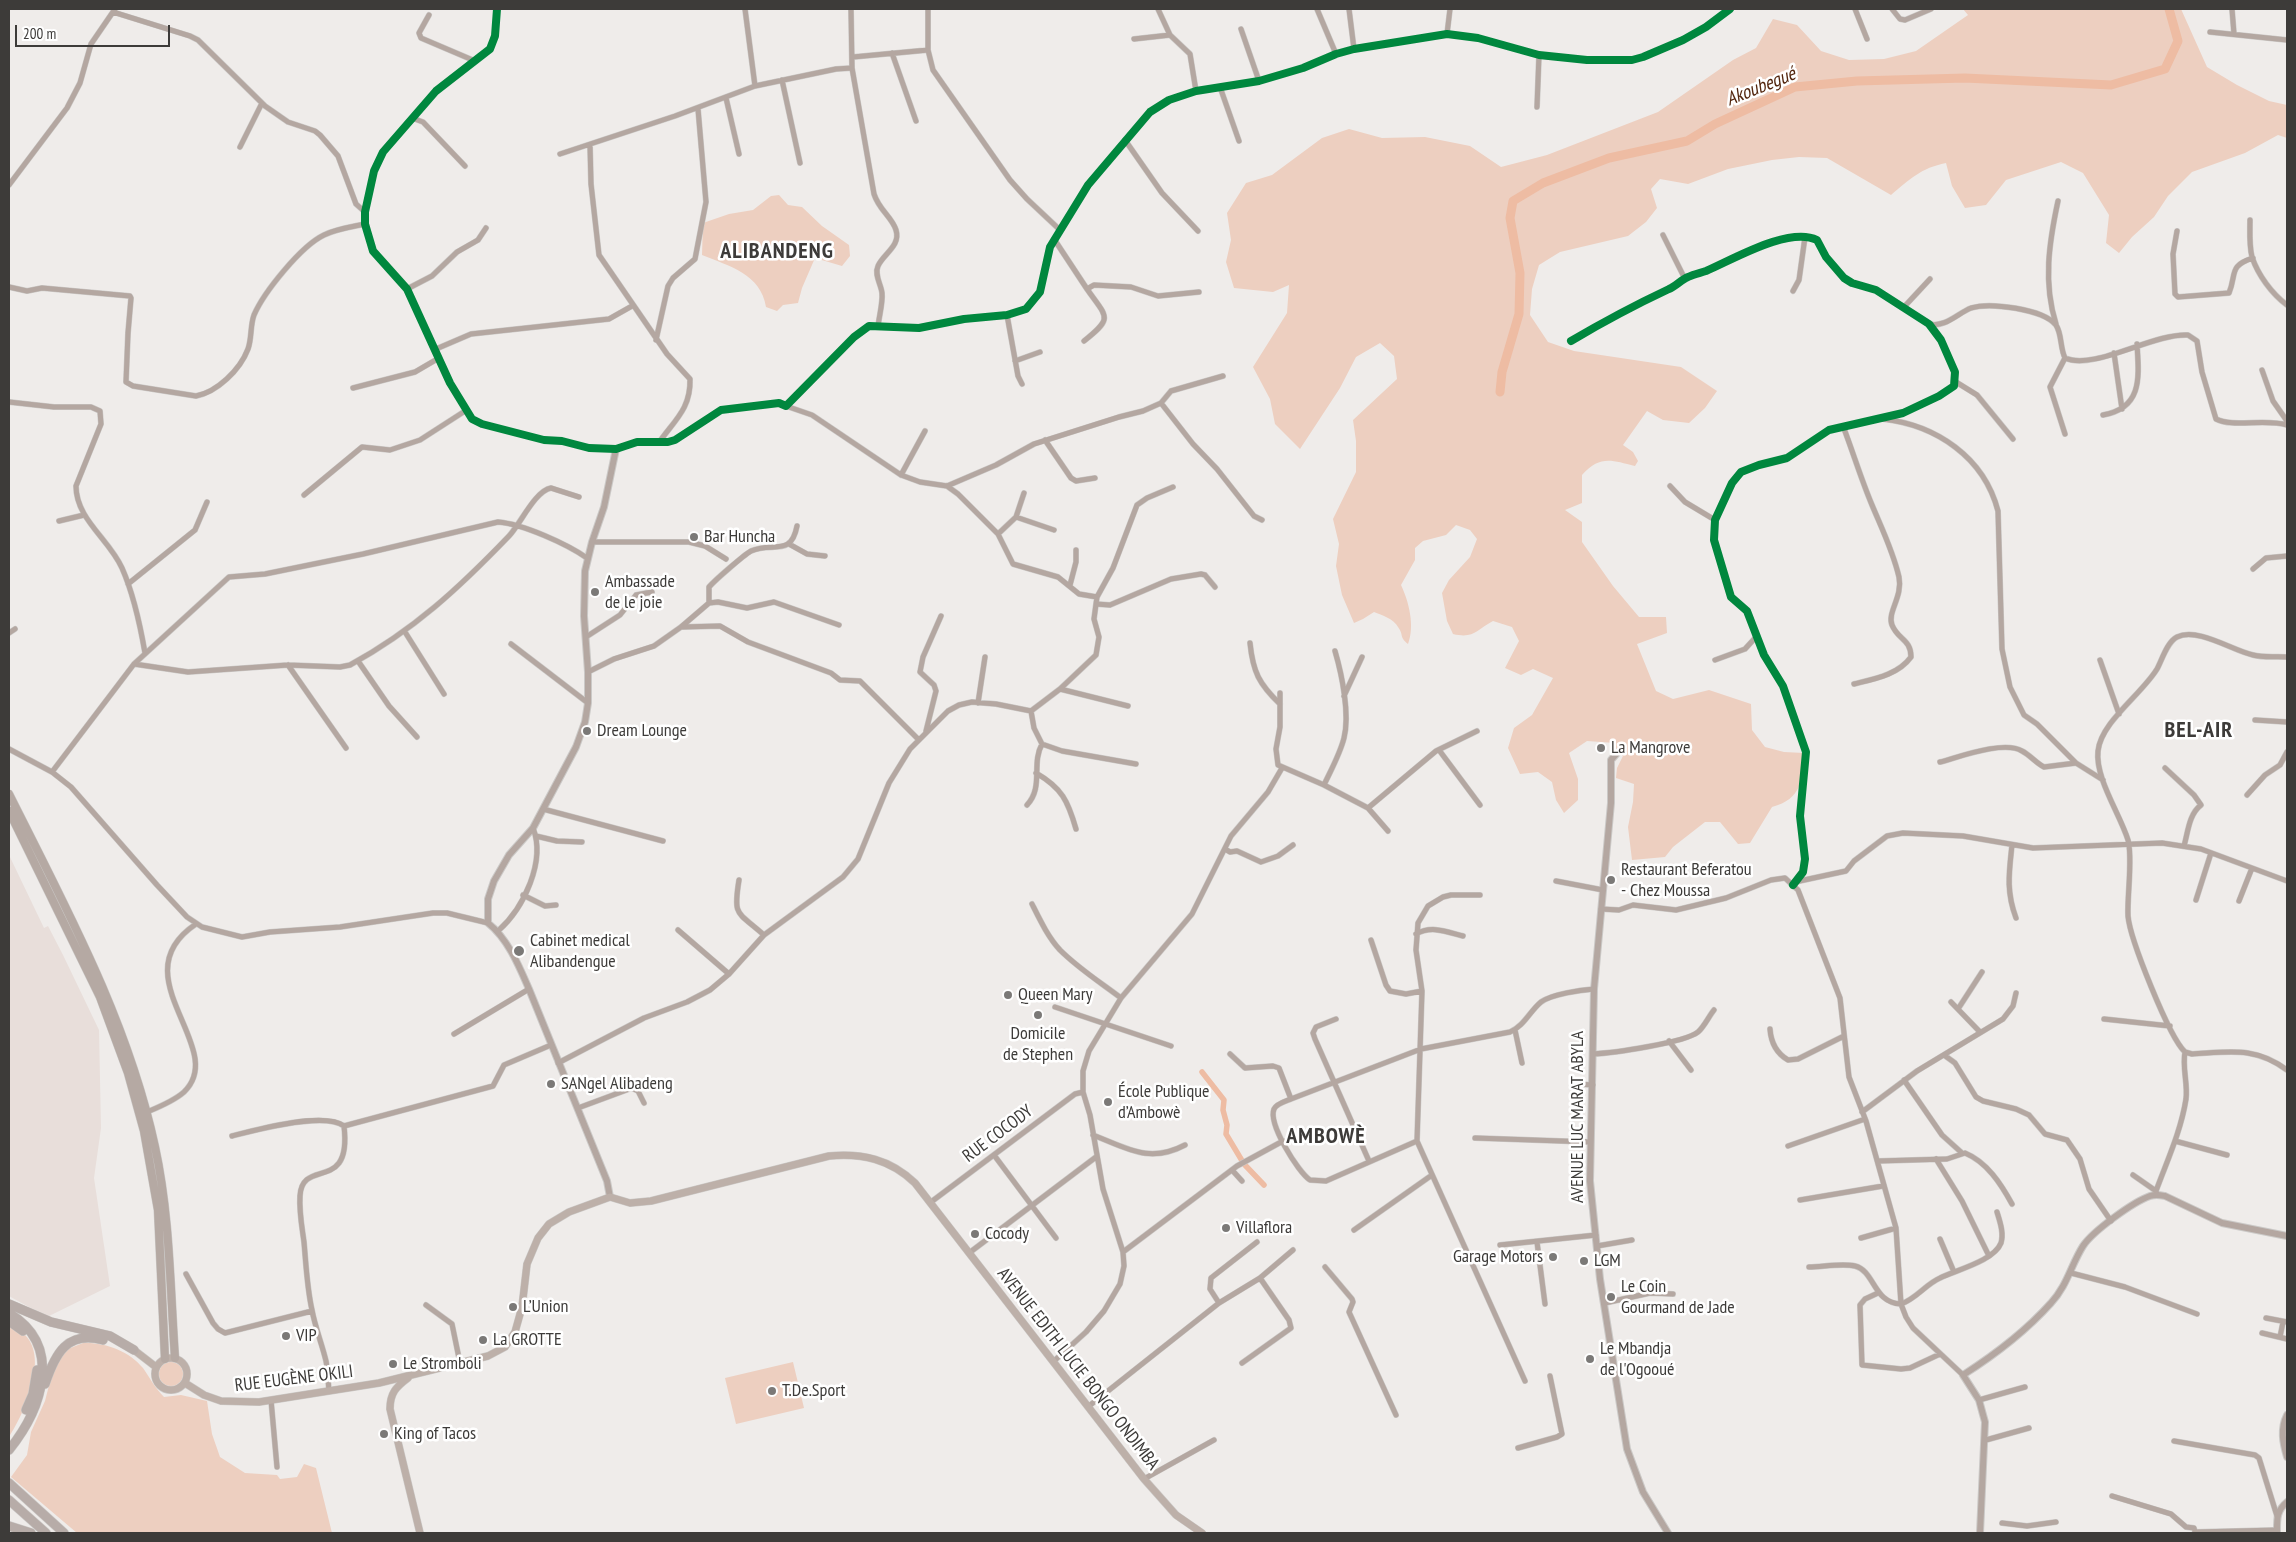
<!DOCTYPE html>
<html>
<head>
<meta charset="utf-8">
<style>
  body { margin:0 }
  #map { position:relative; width:2296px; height:1542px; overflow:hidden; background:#efecea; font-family:"PT Sans Narrow",sans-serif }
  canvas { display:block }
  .frame { position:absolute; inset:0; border:10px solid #3d3b39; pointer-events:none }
  .scale { position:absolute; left:15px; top:25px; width:155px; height:22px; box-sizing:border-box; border:2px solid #3d3b39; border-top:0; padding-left:6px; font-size:15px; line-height:18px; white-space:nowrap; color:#3d3b39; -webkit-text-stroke:4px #fff; paint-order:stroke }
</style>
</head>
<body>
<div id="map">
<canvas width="2296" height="1542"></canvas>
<div class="frame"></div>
<div class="scale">200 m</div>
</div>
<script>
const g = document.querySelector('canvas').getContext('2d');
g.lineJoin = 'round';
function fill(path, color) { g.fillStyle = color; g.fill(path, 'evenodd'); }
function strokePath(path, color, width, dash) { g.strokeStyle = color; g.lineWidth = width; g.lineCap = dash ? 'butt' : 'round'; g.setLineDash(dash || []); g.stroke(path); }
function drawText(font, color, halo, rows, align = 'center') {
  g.font = font + ' "PT Sans Narrow",sans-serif'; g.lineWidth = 5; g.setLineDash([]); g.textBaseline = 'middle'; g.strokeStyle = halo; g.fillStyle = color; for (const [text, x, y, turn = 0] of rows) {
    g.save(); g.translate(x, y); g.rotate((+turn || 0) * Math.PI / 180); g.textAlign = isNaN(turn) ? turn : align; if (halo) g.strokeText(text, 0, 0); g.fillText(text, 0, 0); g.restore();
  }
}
const built = new Path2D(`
  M9,855l35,73 4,-2 15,29 36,75 2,98 -7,50 16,108 -63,31 -38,-21z`);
const green = new Path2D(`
  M1963,9h218l26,58 30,18 32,16 18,4v33l-9,-3 -33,18 -53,19 -24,24 -14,21 -22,20 -13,16 -13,-10 3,-28 -26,-42 -22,-11 -55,18 -20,25 -21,3 -13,-22 -6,-23c-25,5 -36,16 -55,32l-64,-37 -28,-1 -27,3 -44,9 -40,15 -28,-5 -9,10 6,19 -11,14 -18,14 -68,16 -21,13 -7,24 -2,26 18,27 26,9 107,16 36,24 -12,17 -16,15 -26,-3 -16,-9 -24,34 10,7 5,9 -3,5c-24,-6 -35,-11 -53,9v28l-17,7 17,12v20l31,44 26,31h27l1,16 -30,11 19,47 17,8 36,-9 42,14 1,26 13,17 19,5 20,1c-2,27 -2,46 -32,54l-22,36 -12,1 -18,-22h-15l-32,25 -8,10 -33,3 -4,-33 5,-25 1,-18 -18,-6 1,-10 6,-12 -7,-6 -1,-7 -28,-2 -18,12 9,26v21l-14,13 -8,-13 -4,-18 -14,-10 -18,2 -12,-26 6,-20 18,-13 21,-37 -20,-9 -12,6 -16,-7 14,-27 -7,-14 -19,-6c-17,9 -19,18 -40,13l-6,-13 -5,-28 7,-13 21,-23 7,-18 -7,-9 -14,-5 -10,10 -23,6 -8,7v12l-14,25c8,17 14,41 7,59 -9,-7 -4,-9 -10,-17 -4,-8 -16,-12 -24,-15l-11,7 -9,4 -12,-28 -6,-29 3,-22 -6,-25 23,-47v-31l-3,-21 44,-41 -3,-23 -14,-13 -24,14 -16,31 -40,61 -25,-25 -5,-25 -17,-32 34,-54 2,-28 -16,7 -39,-4 -8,-26 5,-22 -4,-27 19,-30 26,-8 50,-37 27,-9 33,9 43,-1 45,9 31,21 46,-12 111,-43 75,-52 23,-12 17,-29 24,6 24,26 28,9 35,-1 32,-8 52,-36z
  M779,195l9,10 14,2 20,19 27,19 1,11 -8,10 -27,-8 -13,30 -4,15 -15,2 -6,6 -11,-4c-5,-33 -37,-41 -64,-52l1,-32 26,-9 24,-4 18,-14z
  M9,1324c5,3 12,6 16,11 24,24 -1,79 -16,102z
  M83,1343c22,-1 46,8 60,25 7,10 12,20 21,29l17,-2 26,6 5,33 8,23 25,16 32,2 3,4 17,-2 7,-13 12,4 16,65h-255l-66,-56 16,-22 4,-23 14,-31 9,-35 14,-17z
  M793,1362l11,46 -68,16 -11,-46z
  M159 1374a12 12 0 1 1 24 0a12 12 0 1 1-24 0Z`);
const canal = new Path2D(`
  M1202,1072l22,28 -1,10 4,15 -1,9 18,30 20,21`);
const river = new Path2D(`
  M1500,392l2,-20 17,-58 1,-41 -10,-55 3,-17 30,-18 66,-25 78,-17 28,-17 80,-37 62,-6 108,-3 146,7 54,-16 13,-28 -9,-32`);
const minor = new Path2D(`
  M497,9l-2,27 -5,13 -54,42 -53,61 -9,19 -9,41v12l8,27 34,38 43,94 22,36 10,5 62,16 18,1 27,7 27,1 21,-7h31l7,-2 46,-30 58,-7 7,3 68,-69 15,-11 50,2 45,-9 43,-4 19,-6 14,-17 10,-45 38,-62 62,-73 19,-12 27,-9 63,-10 44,-13 33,-14 18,-5 93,-15 31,4 61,17 48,5h45l11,-3 40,-17 23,-13 24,-18
  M745,9l10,77
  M851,9l1,59 22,126c5,16 18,23 22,36 5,16 -13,24 -18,36 -4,9 3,18 4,27 1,10 -3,23 -4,34
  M928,9v41l5,20 77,110 17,19 33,31
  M1158,9l12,26 20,19 6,37
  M1317,9l19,45
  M1349,9l5,40
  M1855,9l12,30
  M1892,9l8,10 5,1 26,-11
  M2232,9l2,25
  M113,12l77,24 8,4 67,66 23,16 27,9 5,4 18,21 18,48 9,8
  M429,15l-10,18 2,5 54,23
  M1241,29l18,52
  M2210,32l77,8
  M1447,34l3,-25
  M1134,39l36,-4
  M892,53l24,68
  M853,57l75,-7
  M782,80l18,83
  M1220,87l19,54
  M726,98l13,56
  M1537,107l2,-52
  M412,118l11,4 42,44
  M1125,140l37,53 36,38
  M590,145l1,39 8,71 68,99 23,25c1,29 -15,41 -30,62
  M240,147l22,-44
  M560,154l115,-38 80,-30 81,-17 16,-1
  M9,185l58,-77 13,-25 11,-39 24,-35
  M2250,220c0,12 -1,25 2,37 6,18 20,37 35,48
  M2177,231l-4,23 2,40 3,3 51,-4c8,-19 -1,-27 24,-35
  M1663,235l22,44
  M1054,239l33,50 7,-4 37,2 27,9 41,-4
  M9,287l18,4 15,-3 88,8 1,2 -3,35 -2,49 7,4 63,10c21,-4 44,-26 52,-47 4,-11 2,-23 6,-34 10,-23 47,-69 70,-80 12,-6 27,-8 41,-11
  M407,289l25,-13 25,-24 21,-12 8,-12
  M1793,291l6,-11 6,-43
  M1904,307l26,-28
  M1007,315l11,61 4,8
  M1929,324c16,4 29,-11 42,-16 19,-6 72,1 85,17 6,9 4,23 9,33 29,13 88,-25 123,-23l9,6 5,31 14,47c17,9 49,-1 71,6
  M2056,324c-13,-41 -7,-81 2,-123
  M656,340l12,-54 5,-8 22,-19 11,-57 -8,-93
  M1084,341c30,-24 23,-23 3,-52
  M1571,341c32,-19 64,-36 98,-52 7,-3 12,-9 19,-12 6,-3 12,-4 18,-6 26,-11 83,-45 111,-31l9,17 18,21 8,5 24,7 53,34 12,16 14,32 -1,14 -15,10 -36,17 -74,17 -42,28 -28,7 -18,7 -9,11 -17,37 -1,20 17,57 16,14 17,44 19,31 23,66 -6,64 5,43 -2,13 -10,13
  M436,349l35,-15 138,-15 23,-13
  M2114,353l8,56
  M2065,358l-15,29 15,47
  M1015,361l25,-9
  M2262,370l11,31 14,20
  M1956,382l21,13 36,44
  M353,388l62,-16 24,-14
  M9,402l45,5h37l9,4 1,13 -25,62c0,33 33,53 46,82 12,27 18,56 23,85
  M1161,403l32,41 24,25 37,47 8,4
  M786,406l26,9 89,60 19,7 27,4 49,-21 38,-21 85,-27 24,-6 18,-8 10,-12 52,-15
  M2103,415c40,-7 36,-38 34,-71
  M1883,419c53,6 101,38 115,92l4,138 8,38 14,28 13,9 39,39
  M1843,426c10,26 18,53 29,79 10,24 21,46 27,72 4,20 -12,35 -7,48 6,15 19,14 19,32 -13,18 -37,22 -57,27
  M1045,440l26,38 5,3 19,-3
  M901,475l24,-44
  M947,486l11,8 40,40 15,30 45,13 21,17 18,3 16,-29 24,-63 10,-7 26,-11
  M1670,486l15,16 30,18
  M304,495l58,-48 28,3 30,-10 45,-29
  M1016,517l8,-24
  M59,521l25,-6
  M998,534l18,-17 38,13
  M592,542h97l16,4 21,13
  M789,544l18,10 18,2
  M2253,569l13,-11 21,-2
  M128,584l67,-54 12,-28
  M1070,585l6,-23v-12
  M1097,597l-1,7 14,1 61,-26 30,-5 4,1 10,12
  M709,603v-16c6,-7 35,-32 42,-36 21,-10 40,7 46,-25
  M682,627l38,-1 28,16 83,31 9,7 20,1 58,58
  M405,632l39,62
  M9,633l6,-4
  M586,637l34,-22 16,-20 16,-3
  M1250,643c3,29 9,41 30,61
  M511,644l77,59
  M1715,660l30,-11 11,-12
  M2100,660l19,54
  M358,661l31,45 28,31
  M134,664l54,8 100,-7 52,2 10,-2c64,-35 109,-77 159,-129 12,-13 26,-45 42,-48l28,9
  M288,665l58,83
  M588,672l26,-13 40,-13 27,-19 28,-24 9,-1 29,6 27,-6 65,23
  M1060,689l36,-34 3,-18 -5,-18 2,-15
  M1280,693v34l-4,22 2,16 46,20c7,-15 16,-31 20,-47 6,-24 -2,-63 -9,-87
  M1344,696l18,-39
  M978,703l7,-46
  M1031,711l29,-22 68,17
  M2255,720l32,2
  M926,731l10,-40 -2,-6 -14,-13 3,-15 18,-41
  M9,749l43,23 19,15 86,98 30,32 15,10 40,10 28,-5 70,-5 93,-14h14l41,10
  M1439,750l41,55
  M1940,762c19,-5 64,-22 82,-11 8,4 14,12 22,16l32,-4 27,17
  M2165,768l29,27 7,10c-12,9 -13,27 -17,41
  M52,772l82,-108 95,-87 36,-3 98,-20 135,-32c25,2 69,22 89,36
  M1036,773c26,15 32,28 40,56
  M1324,785l44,23 68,-57 41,-20
  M2247,795l18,-20 15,-10 7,-13
  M1027,805c17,-18 4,-41 15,-61
  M1368,808l20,23
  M543,809l120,32
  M536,836l21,5 25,1
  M2012,845c-3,28 -6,46 4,73
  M1225,849l5,3 7,-1 24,11 17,-6 15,-11
  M739,880c-6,37 -2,31 25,55
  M1556,881l47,9
  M1795,882l51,-11 8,-10 33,-25 16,-3 60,3 70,12 129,-5 39,6 86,32
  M523,895l22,11 11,-1
  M1480,895h-29l-8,2 -15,9 -10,17 -2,27 6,41 -5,150 108,240
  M2196,900l15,-47
  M2239,901l13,-33
  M1032,904c8,16 16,33 28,46 19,19 40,32 61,48
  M1601,909l18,1 14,-5 43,5 50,-12 45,-18 14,-2 13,12 42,108 9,79 17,44 30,107 5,76 5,13 7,11 50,47
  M678,930l51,44
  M498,931c26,-23 48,-70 35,-103
  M1416,934c16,-9 31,-2 47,2
  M1371,940l15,45 4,6 16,3 16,-3
  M1951,1002l29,30
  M1055,1007l116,39
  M1958,1009l24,-37
  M1336,1019l-20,8 -3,6 2,6 54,122
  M2104,1019l66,7
  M1770,1029c1,14 6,24 18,31l10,-1 46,-23
  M1515,1030l7,33
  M454,1034l75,-45
  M1669,1041l22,29
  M2185,1052c-16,-15 -55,-113 -57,-136 -1,-20 5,-59 0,-76 -8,-26 -33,-62 -30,-89 3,-29 44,-57 59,-82 5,-9 10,-27 20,-32 21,-10 56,14 76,18 11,3 23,1 34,2
  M2185,1052l7,2c37,-2 63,-8 95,16
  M1230,1054l15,14 28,-2 6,2 12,31
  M1593,1054c19,-1 91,-11 105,-22 6,-5 11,-16 16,-22
  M1944,1055l11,8 21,34 7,4 33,8 13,6 16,19 22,6 13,19 9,30 22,32
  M558,1063l86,-45 43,-16 23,-12 19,-16 35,-39 79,-58 15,-18 31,-76 21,-34 38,-38 11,-6 13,-3 24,2 35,7 3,17 8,16 20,7 74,13
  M1904,1080l38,55 20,18
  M1578,1084l15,1
  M578,1108l54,-20 6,3 6,12
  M147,1112c12,-5 27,-11 37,-20 46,-44 -66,-116 12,-168
  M1862,1112l55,-41 86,-52 10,-13 3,-13
  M344,1126l149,-40 11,-21 47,-20
  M1093,1135c34,13 56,29 92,10
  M232,1136c23,-6 92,-25 112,-10 8,68 -42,31 -44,70 -1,16 2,31 4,46 2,22 3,46 8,68 3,17 10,34 14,51 2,10 2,20 3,30
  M1475,1138l115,4
  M1417,1141l-91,40 -16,-1c-12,-8 -42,-56 -36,-71 2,-5 12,-8 17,-10l130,-50 89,-17c14,-6 20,-21 31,-30 11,-8 40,-12 53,-13
  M2175,1141l52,14
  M1788,1146l77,-27
  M994,1155l62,83
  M1936,1159l26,42 27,55
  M1878,1161l69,-2 18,-6c22,9 36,31 47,51
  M1232,1170l10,11
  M2133,1175l23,16
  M2157,1194l-1,-3c11,-30 25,-60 30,-92 2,-16 -4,-31 -1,-47
  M1800,1200l83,-14
  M931,1202l144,-108 8,-2
  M1354,1230l78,-55
  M1861,1238l35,-10
  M1940,1239l14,33
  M1537,1242l8,62
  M1500,1245l96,-10
  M1597,1246l35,-6
  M1123,1252l114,-86 46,-25
  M969,1253l127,-96
  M1325,1267l27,32 1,3 -4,10 47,103
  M1809,1267c13,0 33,-4 46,-1 20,5 18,37 46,38 15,-5 25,-20 39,-26 16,-8 54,-17 61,-35 3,-10 -1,-21 -4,-31
  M2071,1273l54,14 72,27
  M186,1274l27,49 5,6 7,4 87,-22
  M1878,1293l-13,6 -5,6 2,60 39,4 9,-1 30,-14
  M1219,1303l-9,-14 1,-11 46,-36
  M1605,1303l45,-10 23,1
  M426,1305l26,19 8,39
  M2266,1318l21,4
  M2262,1333l25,6
  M2280,1337l3,-15
  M1054,1361l32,-29 18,-21 16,-27 4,-18 -1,-14 -20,-63 -13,-74 -7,-23v-21l6,-20 32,-53 71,-84 39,-78 37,-44 14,-24
  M1242,1363l49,-35 -2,-8 -29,-42
  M271,1400l6,67
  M1979,1400l46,-13
  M1089,1406l130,-103 41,-25 33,-28
  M1986,1440l43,-12
  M2174,1441l81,14 4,3 18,58
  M1518,1448l39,-11 5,-3 -12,-58
  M1144,1479l70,-39
  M2112,1496l59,18 15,13 8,1 1,4 82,-2
  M2002,1523l25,3 29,-4`);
const tertiary = new Path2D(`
  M1618,752l-7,8v43l-17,186 -4,192 10,98 27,170 16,43 25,41
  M610,1197l-3,-16 -78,-192c-10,-23 -21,-50 -41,-66v-24l6,-18 15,-26 24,-27 43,-81 9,-25 3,-19v-31l-4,-56 1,-45 7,-29 12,-35 12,-58
  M2287,1415c-7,14 -4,28 0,42
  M1980,1533l5,-111 -6,-22 -16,-25c33,-21 62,-43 88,-72 16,-17 20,-38 32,-57 10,-15 50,-44 67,-50 6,-2 10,-1 15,0l57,27 65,13
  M2277,1533c0,-13 -1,-22 10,-31`);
const secondary = new Path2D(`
  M134,1350l22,17
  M155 1374a16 16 0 1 1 32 0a16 16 0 1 1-32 0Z
  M408,1378c-12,9 -18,15 -18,31l30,124
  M185,1383l19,12 17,6 38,1 120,-19 109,-27 17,-9 10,-15 7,-25 5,-43 11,-26 11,-14 20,-12 41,-15 20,6 21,-2 178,-45c33,-3 61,3 86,27l229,296 32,36 26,18`);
const primary = new Path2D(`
  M9,794c57,114 119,227 146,353 15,69 15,140 20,211
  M9,811l91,186 28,76 16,58 14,79 7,149`);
const trunk = new Path2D(`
  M9,1304l42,18 59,14 24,14
  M9,1313c55,33 33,96 0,137
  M9,1321l14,10
  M45,1384c10,-30 22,-54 58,-44
  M26,1410l7,-16 4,-24
  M9,1483l55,50
  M9,1500l37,33
  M9,1526l22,7`);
const cycleway = new Path2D(`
  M497,9l-2,27 -5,13 -54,42 -53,61 -9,19 -9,41v12l8,27 34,38 43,94 22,36 10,5 62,16 18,1 27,7 27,1 21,-7h31l7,-2 46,-30 58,-7 7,3 68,-69 15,-11 50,2 45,-9 43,-4 19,-6 14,-17 10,-45 38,-62 62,-73 19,-12 27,-9 63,-10 44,-13 33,-14 18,-5 93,-15 31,4 61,17 48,5h45l11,-3 40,-17 23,-13 24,-18
  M1571,341c32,-19 64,-36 98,-52 7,-3 12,-9 19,-12 6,-3 12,-4 18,-6 26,-11 83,-45 111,-31l9,17 18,21 8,5 24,7 53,34 12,16 14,32 -1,14 -15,10 -36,17 -74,17 -42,28 -28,7 -18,7 -9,11 -17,37 -1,20 17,57 16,14 17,44 19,31 23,66 -6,64 5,43 -2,13 -10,13`);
const markers = [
  [694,537,5,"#7b7977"],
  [595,592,5,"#7b7977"],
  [587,731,5,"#7b7977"],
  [1601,748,5,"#7b7977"],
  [1611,880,5,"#7b7977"],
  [519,951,6,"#7b7977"],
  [1008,995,5,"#7b7977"],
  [1038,1015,5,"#7b7977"],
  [551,1084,5,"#7b7977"],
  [1108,1102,5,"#7b7977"],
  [1226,1228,5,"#7b7977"],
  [975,1234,5,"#7b7977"],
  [1553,1257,5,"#7b7977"],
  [1584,1261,5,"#7b7977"],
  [1611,1297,5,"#7b7977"],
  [513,1307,5,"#7b7977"],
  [286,1336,5,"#7b7977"],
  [483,1340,5,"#7b7977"],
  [1590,1359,5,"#7b7977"],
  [393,1364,5,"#7b7977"],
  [772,1391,5,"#7b7977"],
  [384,1434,5,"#7b7977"]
];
const poiNames = [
  ["Bar Huncha",704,537],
  ["Ambassade",605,582],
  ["de le joie",605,603],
  ["Dream Lounge",597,731],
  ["La Mangrove",1611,748],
  ["Restaurant Beferatou",1621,870],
  ["- Chez Moussa",1621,891],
  ["Cabinet medical",530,941],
  ["Alibandengue",530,962],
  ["Queen Mary",1018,995],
  ["Domicile",1038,1034,"center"],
  ["de Stephen",1038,1055,"center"],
  ["SANgel Alibadeng",561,1084],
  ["École Publique",1118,1092],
  ["d’Ambowè",1118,1113],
  ["Villaflora",1236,1228],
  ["Cocody",985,1234],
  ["Garage Motors",1543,1257,"right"],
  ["LGM",1594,1261],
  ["Le Coin",1621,1287],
  ["Gourmand de Jade",1621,1308],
  ["L’Union",523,1307],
  ["VIP",296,1336],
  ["La GROTTE",493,1340],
  ["Le Mbandja",1600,1349],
  ["de l'Ogooué",1600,1370],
  ["Le Stromboli",403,1364],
  ["T.De.Sport",782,1391],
  ["King of Tacos",394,1434]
];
const streetNames = [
  ["AVENUE LUC MARAT ABYLA",1578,1117,-90],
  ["RUE COCODY",998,1134,-37],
  ["AVENUE EDITH LUCIE BONGO ONDIMBA",1078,1369,52],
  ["RUE EUGÈNE OKILI",294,1379,-7]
];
const waterNames = [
  ["Akoubegué",1761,87,-22]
];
const districtNames = [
  ["ALIBANDENG",777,252],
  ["BEL-AIR",2199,731],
  ["AMBOWÈ",1326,1137]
];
fill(built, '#e8deda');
fill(green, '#edcfc0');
strokePath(canal, '#eebca3', 5.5);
strokePath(river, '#eebca3', 9);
strokePath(minor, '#cbc9c7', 6);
strokePath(tertiary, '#cbc9c7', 8);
strokePath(secondary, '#cbc9c7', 8);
strokePath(primary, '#cbc9c7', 9);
strokePath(trunk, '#cbc9c7', 10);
strokePath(minor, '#b4a7a1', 5);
strokePath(tertiary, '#b4a7a1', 6);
strokePath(secondary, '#bdb0a9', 7);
strokePath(primary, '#b5a9a3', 8);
strokePath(trunk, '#b7aca8', 9);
strokePath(cycleway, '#00873e', 8);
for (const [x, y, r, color] of markers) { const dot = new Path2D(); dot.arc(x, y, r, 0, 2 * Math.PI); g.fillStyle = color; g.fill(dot); strokePath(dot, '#fff', 2); }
drawText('18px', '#3d3b39', '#fff', poiNames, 'left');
drawText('18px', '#3d3b39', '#fff', streetNames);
drawText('italic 19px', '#52250d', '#fff', waterNames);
g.letterSpacing = '1px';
drawText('bold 22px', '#3d3b39', '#fff', districtNames);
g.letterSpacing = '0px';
</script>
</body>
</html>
